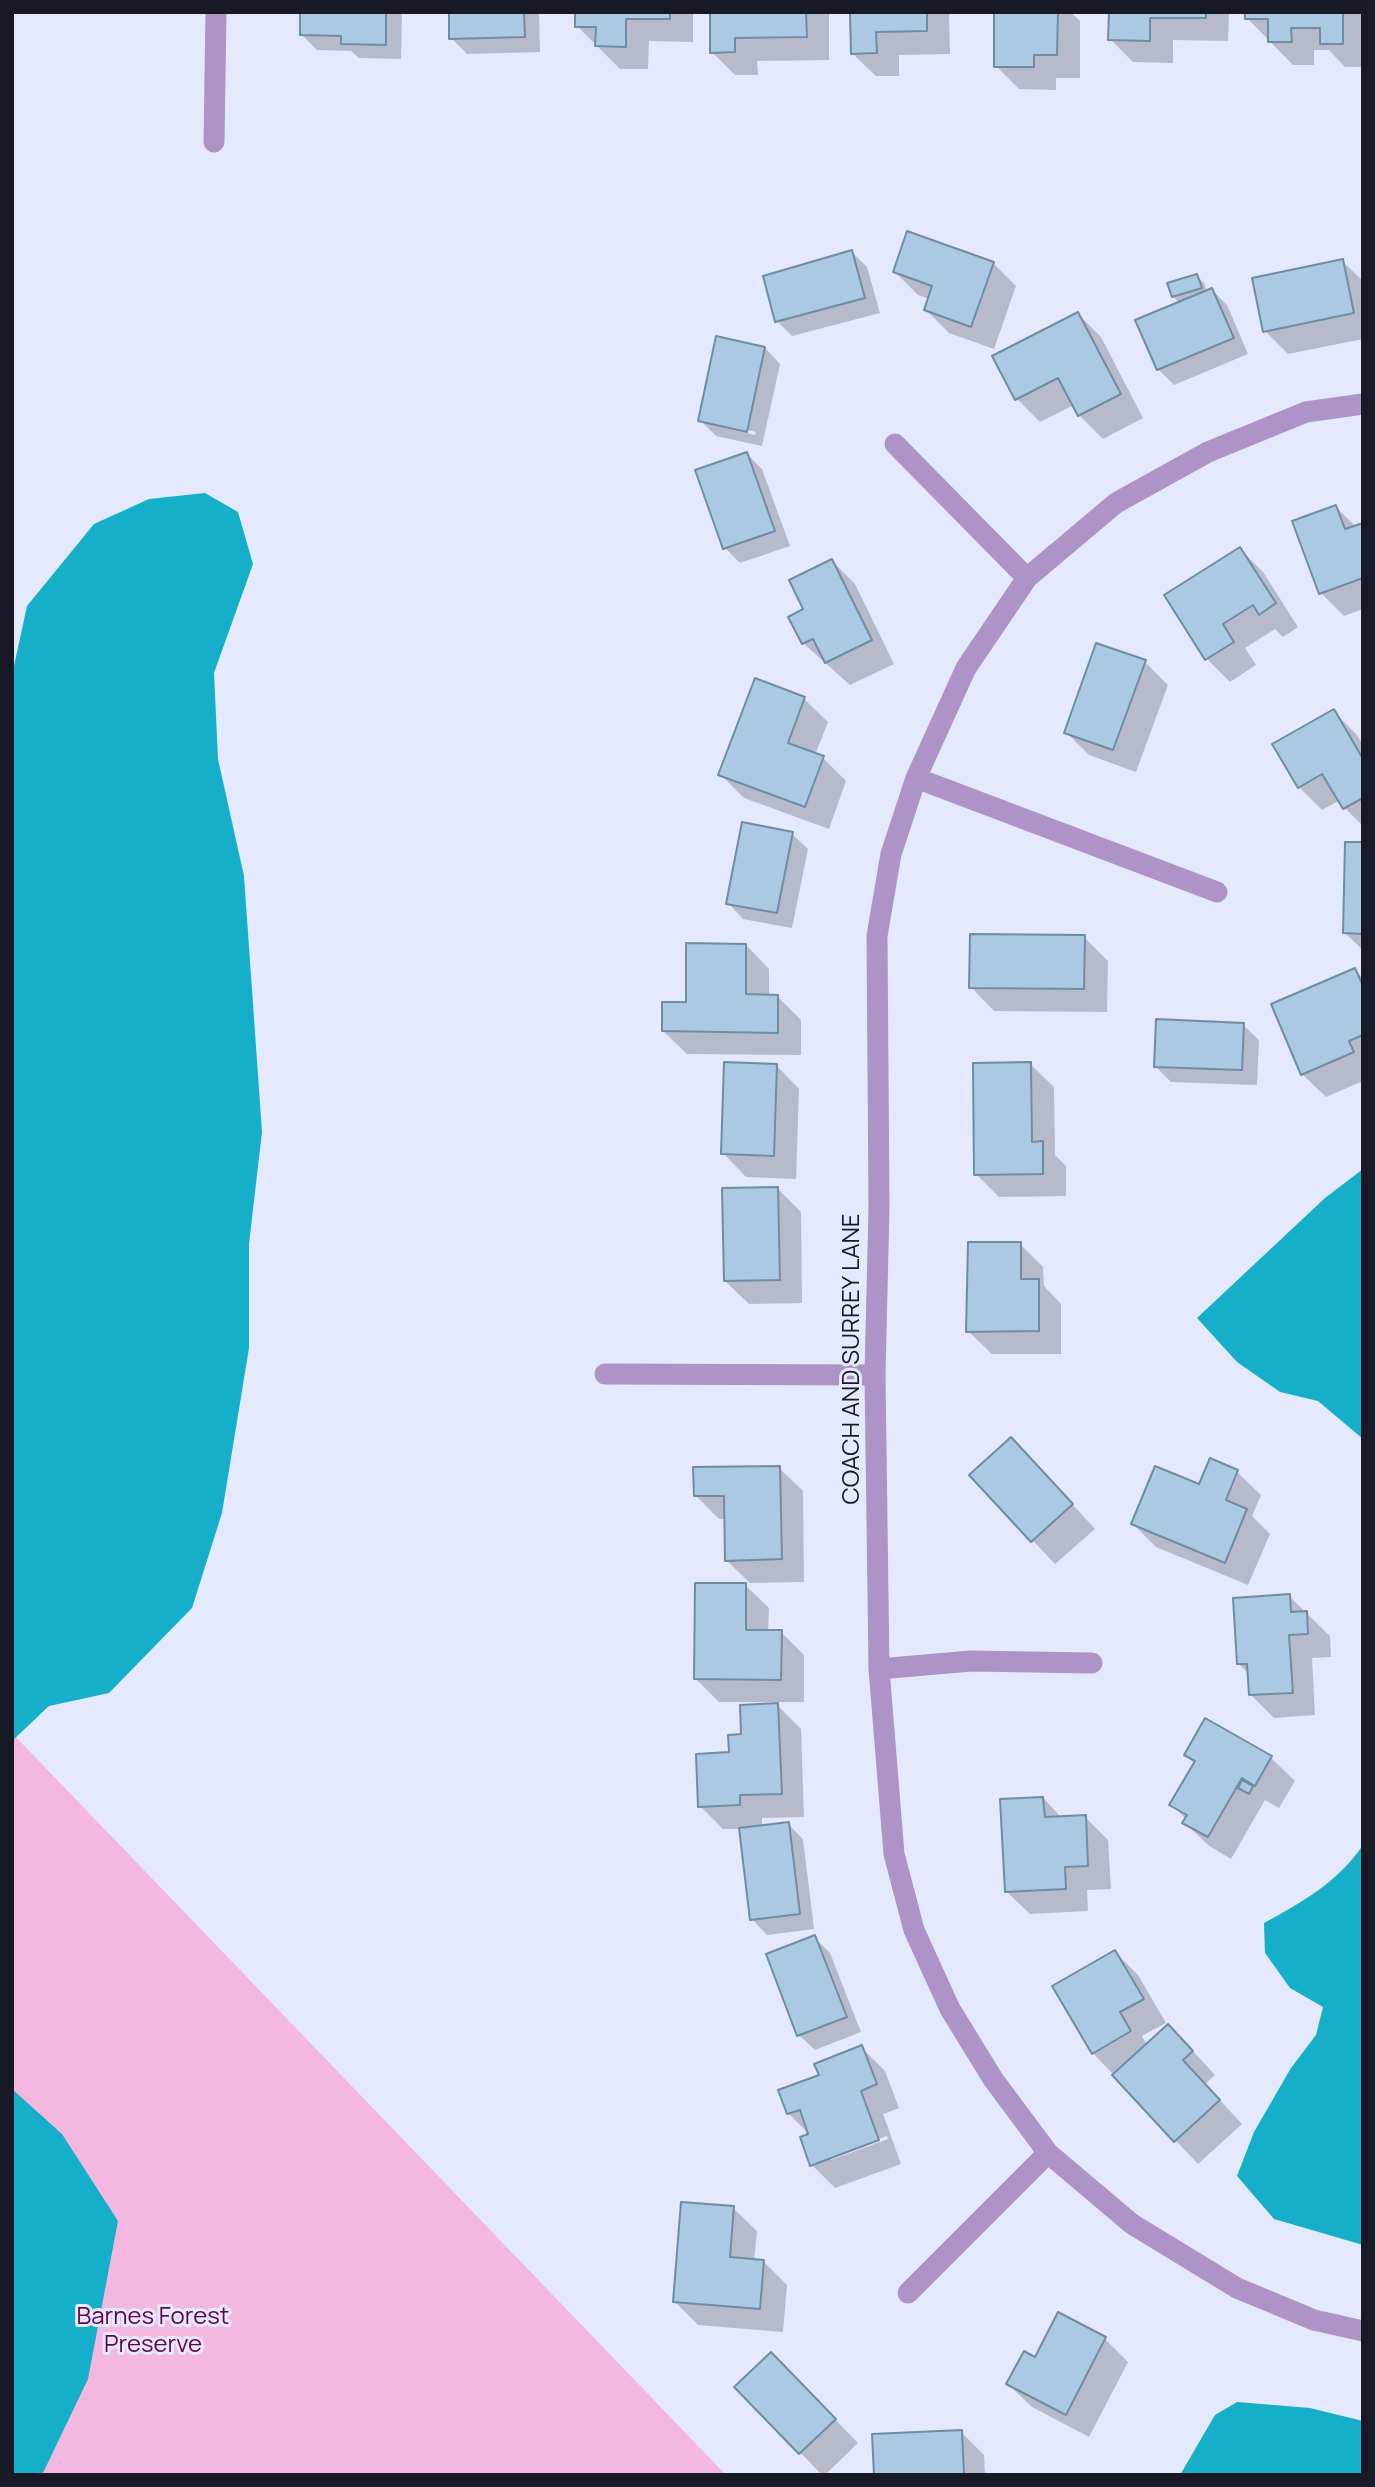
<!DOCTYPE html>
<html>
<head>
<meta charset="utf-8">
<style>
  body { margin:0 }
  #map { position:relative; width:1375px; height:2487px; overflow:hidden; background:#e4e9fe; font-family:Manrope,sans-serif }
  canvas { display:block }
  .frame { position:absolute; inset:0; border:14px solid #171926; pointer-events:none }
</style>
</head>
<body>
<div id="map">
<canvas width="1375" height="2487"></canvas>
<div class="frame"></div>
</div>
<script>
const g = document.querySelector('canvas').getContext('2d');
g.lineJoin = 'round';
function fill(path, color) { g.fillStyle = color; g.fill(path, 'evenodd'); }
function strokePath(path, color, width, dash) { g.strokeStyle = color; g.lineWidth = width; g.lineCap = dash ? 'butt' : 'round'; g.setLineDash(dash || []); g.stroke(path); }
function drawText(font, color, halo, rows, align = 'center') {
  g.font = font + ' Manrope,sans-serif'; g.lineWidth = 6; g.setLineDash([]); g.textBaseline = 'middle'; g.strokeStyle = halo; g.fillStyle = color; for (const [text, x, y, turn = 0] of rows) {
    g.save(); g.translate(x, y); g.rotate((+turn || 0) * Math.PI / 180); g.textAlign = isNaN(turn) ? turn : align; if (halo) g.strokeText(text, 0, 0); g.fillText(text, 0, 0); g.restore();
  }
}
const green = new Path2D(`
  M12,1733l714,742h-714z`);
const water = new Path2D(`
  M205,493l33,19 15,52 -39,109 4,86 26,117 18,256 -13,112v104l-27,165 -30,95 -83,85 -60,13 -37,35v-1066l15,-69 67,-82 55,-25z
  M1363,1169v270l-45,-38 -38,-9 -43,-30 -40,-44 128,-120z
  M1363,1845v400l-89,-26 -37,-43 17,-44 37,-64 25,-33 7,-28 -33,-19 -25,-35 -1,-30c37,-20 74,-41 99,-78z
  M12,2089l50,45 56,87 -30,158 -46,96h-30z
  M1237,2402l73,6 53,13v54h-183l35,-60z`);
const shadow = new Path2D(`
  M302,12h100l-1,47 -42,-1 -8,-7 -34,-1 -15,-15z
  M451,12h88l1,40 -73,2 -16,-16z
  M577,12h116v30l-44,-1 -1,28h-28l-43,-43z
  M711,12h118v48l-72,1 1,14h-23l-23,-23z
  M851,12h98l1,42 -51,1v21h-23l-24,-23z
  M996,12h75l9,9v57h-24v12l-37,-1 -23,-23z
  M1110,12h119l-1,29 -55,-1v23l-40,-1 -23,-23z
  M1247,12h116v55h-18l-16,-17h-15v15h-21l-46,-47z
  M852,252l15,15 13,46 -88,23 -15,-15z
  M1342,261l21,20v58l-75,15 -23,-23z
  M993,263l23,23 -22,63 -45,-16 -23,-23 4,-11 -12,-4 -23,-23z
  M1197,276l7,7 3,9 5,-2 15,15 21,49 -74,31 -16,-16 -20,-48 42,-18 -7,-7z
  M1078,314l23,23 42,81 -40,21 -24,-24 -5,-10 -34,17 -23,-23z
  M765,348l15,16 -18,82 -46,-10 -16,-16zM716,423l40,9 -1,3 -39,-9z
  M747,454l15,15 28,77 -50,17 -15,-15z
  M1336,507l20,20 7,-3v85l-19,7 -23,-23z
  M1240,549l23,23 35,55 -15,10 -8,-8 -30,19 11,17 -26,17 -23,-23z
  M832,561l23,23 39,80 -44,21 -47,-42 2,-33z
  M1145,662l23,23 -32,87 -47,-17 -23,-23z
  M804,699l24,23 -13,33 8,3 23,23 -17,48 -85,-31 -24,-24z
  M1333,711l24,24 6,10v81l-18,-18 -5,-8 -18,10 -23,-23z
  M792,834l16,15 -16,79 -49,-9 -15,-16z
  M1363,844v106l-18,-17z
  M1084,937l24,24 -1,51 -113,-1 -23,-24z
  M746,945l23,24v28h9l23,23v35l-114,-1 -24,-23z
  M1355,971l8,7v103l-37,16 -24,-23z
  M1243,1025l16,15 -2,45 -86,-3 -16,-16z
  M1030,1064l24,23 1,68 11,11v30l-67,1 -23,-23z
  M776,1065l23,24 -3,90 -50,-2 -23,-24z
  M777,1188l24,24 1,91 -53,1 -24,-23z
  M1020,1244l23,23 1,19 17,18v50h-69l-24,-23z
  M1211,1461l26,11 24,23 -9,21 18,18 -22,51 -92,-38 -23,-23 67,-38z
  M1034,1462l61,67 -40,35 -84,-89z
  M779,1468l24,23 1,91 -54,1 -24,-23v-41h-7l-24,-24z
  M745,1585l24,23 -1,24h13l23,23v47h-85l-24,-24z
  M1289,1596l41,40 1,21 -19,1 3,57 -41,3 -23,-23 -1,-20 -11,-11z
  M777,1705l24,24 3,88 -42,1v9l26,-3 15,15 11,90 -47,6 -15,-16 -11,-90h-18l-23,-23 43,-70z
  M1206,1720l65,38 24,23 -16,27 -14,-8 -34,59 -23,-14 -24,-23 2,-3 -14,-14 23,-41 -9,-9z
  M1043,1798l19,20 23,-1 23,23 3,49 -24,1 1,21 -58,3 -24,-23z
  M814,1937l16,16 31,79 -46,18 -16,-15z
  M1115,1952l23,23 28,48 -24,13 5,9 44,4 24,26 -10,9 37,40 -44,40 -105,-111z
  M862,2048l23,23 14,37 -16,6 18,50 -66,24 -23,-23 -2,-30 -22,-22 33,-37zM887,2136l1,3 -57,21v-4z
  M733,2208l24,23 -3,30h9l24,24 -4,47 -85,-7 -24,-24z
  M1059,2315l46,24 23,23 -39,75 -57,-30 -24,-23 28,-24z
  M794,2377l64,66 -33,32h-3l-85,-88z
  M961,2432l23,23 1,20h-109z`);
const building = new Path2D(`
  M300,12h86v33l-45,-1v-8l-41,-1z
  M449,12h75l1,25 -76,2z
  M575,12h95v7h-44v28l-31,-1 1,-19h-21z
  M710,12h96l1,25 -72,1v14l-25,1z
  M850,12h77v19l-51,1 1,21 -26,1z
  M994,12h64l-1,43h-23v12h-40z
  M1109,12h97v6h-56v23l-42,-1z
  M1245,12h98v32h-23v-16h-29l1,14h-24v-23h-23z
  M907,231l87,31 -23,65 -47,-17 8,-24 -39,-14z
  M852,250l13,48 -90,24 -12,-46z
  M1343,259l11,54 -91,19 -11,-54z
  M1197,274l5,14 -30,9 -5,-14z
  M1212,288l22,50 -77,32 -22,-50z
  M1078,312l43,82 -43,22 -20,-38 -43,22 -23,-44z
  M716,336l49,11 -18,85 -49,-11z
  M747,452l28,79 -52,18 -28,-79z
  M1336,505l9,24 18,-6v55l-44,16 -27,-73z
  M1240,547l36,56 -17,12 -6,-10 -30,19 11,18 -29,18 -41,-65z
  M832,559l40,81 -47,23 -12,-24 -11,5 -14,-27 15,-8 -14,-29z
  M1096,643l50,17 -33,90 -49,-17z
  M755,678l50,19 -17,46 36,13 -19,51 -87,-32z
  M1334,709l29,50v39l-20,11 -21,-35 -24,14 -26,-44z
  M742,822l51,10 -16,81 -51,-9z
  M1345,842h18v92l-20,-1z
  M970,934l115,1 -1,54 -115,-1z
  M686,943l60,1v50l32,1v38l-116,-2v-29h24z
  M1355,968l8,18v49l-14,6 5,11 -53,23 -30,-71z
  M1156,1019l88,4 -2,47 -88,-3z
  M724,1062l53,2 -3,92 -53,-2z
  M1031,1062l1,80 11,-1v33l-69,1 -1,-112z
  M778,1187l2,93 -56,1 -2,-93z
  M968,1242h53v37h18v52l-73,1z
  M1011,1437l62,67 -42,38 -62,-67z
  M1210,1458l28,12 -12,30 21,9 -22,54 -94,-39 24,-58 44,18z
  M780,1466l2,93 -57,2 -1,-65h-30l-1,-29z
  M695,1583h51v47h36l-1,50 -87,-1z
  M1290,1594l1,18 16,-1 1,23 -19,1 4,58 -44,2 -2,-31h-10l-4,-66z
  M778,1703l4,91 -42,1v10l-42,2 -2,-53 33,-2 -1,-17 13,-1 -1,-29z
  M1205,1718l67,38 -17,30 -13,-8 -34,59 -26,-14 5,-8 -18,-10 26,-44 -11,-6z
  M1242,1780l11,6 -4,8 -11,-6z
  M1043,1797l2,20 41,-2 2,51 -23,1 1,22 -61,3 -5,-93z
  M789,1822l11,92 -50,6 -11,-92z
  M815,1935l32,82 -50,19 -31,-82z
  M1115,1950l29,49 -24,13 11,19 -39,23 -40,-68z
  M1168,2024l25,27 -10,9 37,40 -46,42 -62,-67z
  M862,2045l15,39 -16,7 18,49 -69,26 -10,-29 8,-3 -8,-24 -13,4 -9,-24 41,-15 -5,-11z
  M681,2202l53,4 -4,51 34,3 -4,49 -87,-7z
  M1058,2312l48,25 -40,78 -60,-31 18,-33 11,6z
  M771,2352l65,67 -37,35 -65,-67z
  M962,2430l2,45h-90l-2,-41z`);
const minor = new Path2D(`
  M214,142l2,-130
  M1363,404l-57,8 -98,40 -92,51 -89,75 -61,90 -50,110 -25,76 -14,82 2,271 -4,168 4,294 15,185 20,76 36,79 43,70 55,74 84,71 105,64 77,32 49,11
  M895,444l132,134
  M916,778l301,114
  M605,1374l270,1
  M879,1669l92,-8 121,2
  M908,2293l140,-140`);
const streetNames = [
  ["COACH AND SURREY LANE",852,1359,-90]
];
const parkNames = [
  ["Barnes Forest",153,2317],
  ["Preserve",153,2345]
];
fill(green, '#f4b8e0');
fill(water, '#16afca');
fill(shadow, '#0003');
fill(building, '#acc9e3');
strokePath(building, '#708ca4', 2);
strokePath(minor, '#ae93c7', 21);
drawText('24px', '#171926', '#e4e9fe', streetNames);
drawText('24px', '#660151', '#e4e9fe', parkNames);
</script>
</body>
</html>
